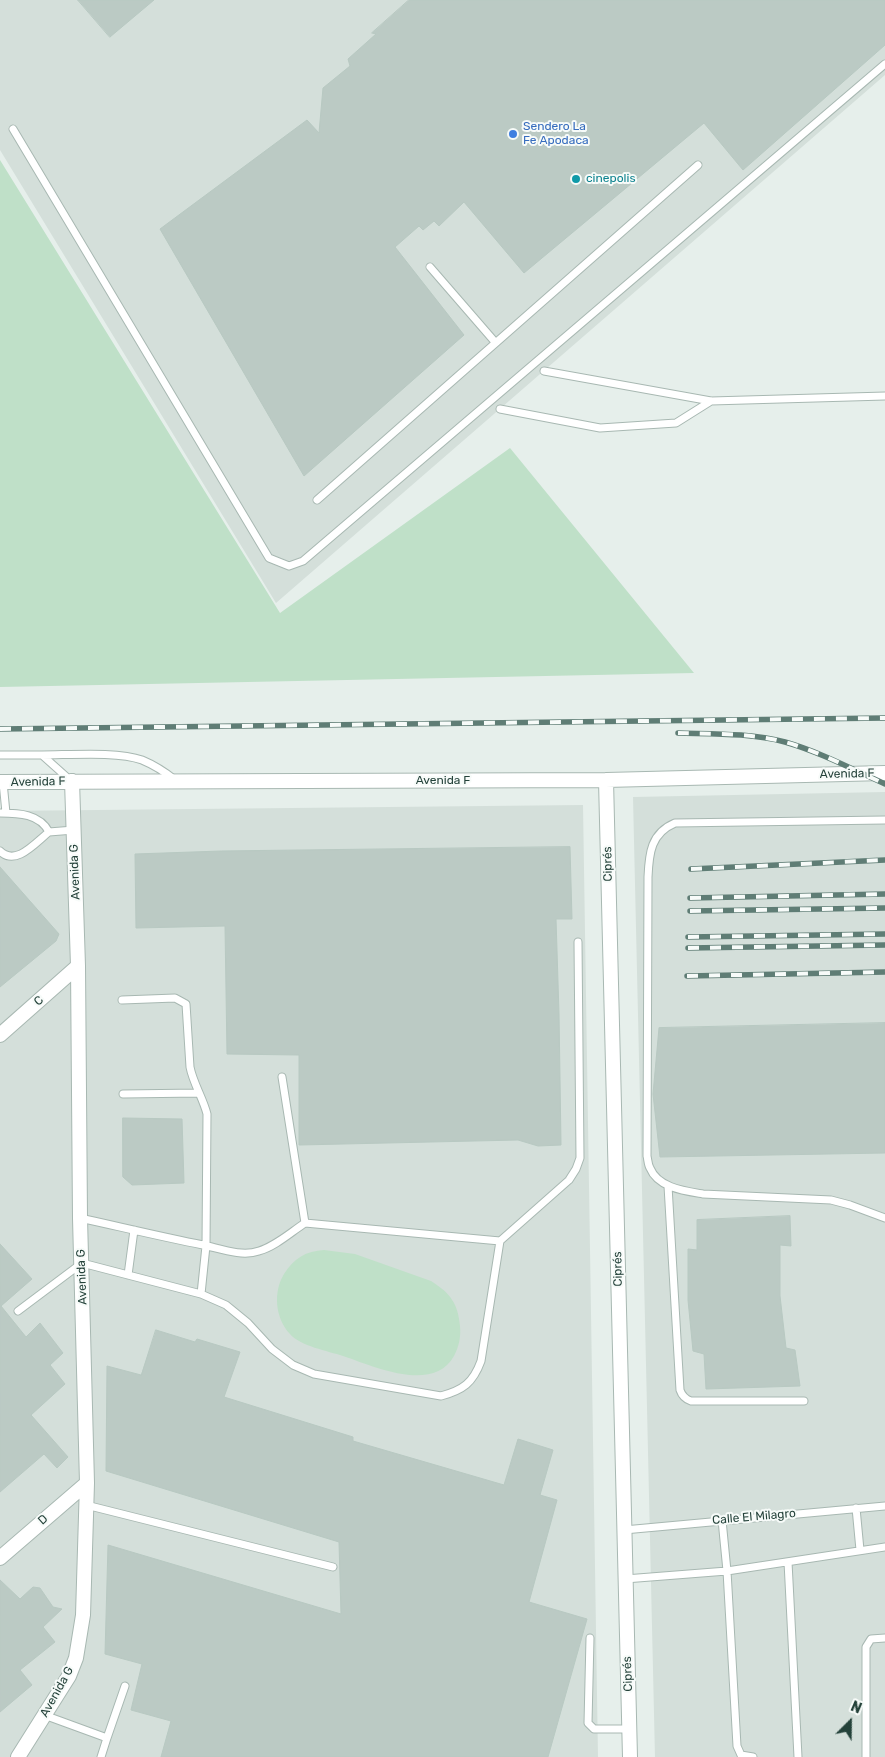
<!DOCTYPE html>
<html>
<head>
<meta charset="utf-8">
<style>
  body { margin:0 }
  #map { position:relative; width:885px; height:1757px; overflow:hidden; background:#e6efeb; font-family:Rubik,sans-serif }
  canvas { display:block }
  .north { position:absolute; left:825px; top:1697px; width:50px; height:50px; -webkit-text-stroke:4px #f7fbf9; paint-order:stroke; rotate:23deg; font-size:14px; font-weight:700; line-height:20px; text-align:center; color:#24423a }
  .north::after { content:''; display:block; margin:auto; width:18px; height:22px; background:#24423a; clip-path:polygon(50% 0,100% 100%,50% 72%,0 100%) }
</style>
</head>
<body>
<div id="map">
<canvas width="885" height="1757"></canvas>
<div class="north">N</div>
</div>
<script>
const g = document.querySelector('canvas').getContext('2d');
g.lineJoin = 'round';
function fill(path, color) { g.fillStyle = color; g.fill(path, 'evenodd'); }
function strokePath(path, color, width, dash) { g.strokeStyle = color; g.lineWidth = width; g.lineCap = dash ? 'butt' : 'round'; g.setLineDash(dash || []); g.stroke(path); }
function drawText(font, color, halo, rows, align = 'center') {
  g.font = font + ' Rubik,sans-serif'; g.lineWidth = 4; g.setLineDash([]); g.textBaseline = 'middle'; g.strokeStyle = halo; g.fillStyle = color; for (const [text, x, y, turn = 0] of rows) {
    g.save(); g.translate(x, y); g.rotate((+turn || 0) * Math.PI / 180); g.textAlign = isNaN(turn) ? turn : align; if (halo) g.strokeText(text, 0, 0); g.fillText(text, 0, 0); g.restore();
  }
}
const built = new Path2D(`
  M0,0h885v75l-609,528 -276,-453z
  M885,792v965h-230l-22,-960z
  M583,805l15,952h-598v-946z`);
const green = new Path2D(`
  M0,160l280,453 230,-165 184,225 -694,14z
  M324,1250l31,4 76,27c19,12 27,22 29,45 1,11 -1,20 -6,30 -21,38 -81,10 -111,0 -15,-5 -43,-10 -53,-22 -15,-16 -17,-42 -6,-60 10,-16 22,-23 40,-24z`);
const building = new Path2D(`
  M78,0h76l-44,37z
  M409,0h476v45l-142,125 -39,-47 -180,150 -60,-71 -25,24 -5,-5 -11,9 -4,-4 -24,21 69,88 -160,141 -144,-247 147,-109 12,13 4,-45 27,-22 -2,-7 28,-25 -4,-1z
  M570,847l2,72h-16l3,95 2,131 -23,1 -20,-6 -219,5v-90l-72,-1 -2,-128 -89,2 -1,-74 86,-3z
  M0,867l59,67 -3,7 -56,46z
  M885,1023v130l-225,4 -7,-63 6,-66z
  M123,1118l59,1 2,64 -52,2 -9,-8z
  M790,1216l1,30 -11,-1v51l6,52 9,2 5,36 -94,3 -2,-35 -11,-3 -5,-51v-51l9,1v-30z
  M0,1244l32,35 -31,27 25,31 14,-14 23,30 -13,12 15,19 -34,31 37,42 -11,11 -13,-14 -44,38z
  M156,1330l39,12 2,-3 43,13 -16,45 129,40v4l151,44 14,-46 35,11 -13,45 17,5 -28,102 58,17 -39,138h-387l10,-36 -40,-11 11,-46 -37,-10 3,-109 233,69 -2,-72 -233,-71 1,-105 34,9z
  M0,1580l20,19 13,-12 7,1 13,19 9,2 -19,18 12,15 -35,28 12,15 -32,27z`);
const service = new Path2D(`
  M13,129l256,429 20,8 14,-5 582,-497
  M430,267l65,75
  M544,371l167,30 174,-5
  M500,409l100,19 76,-5 35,-22
  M317,500l381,-335
  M0,755h42l28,25
  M42,755c27,0 76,-4 100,5 12,5 23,12 33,20
  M3,782l3,31
  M0,813c19,0 40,1 49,19l25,-2
  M885,820l-210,3c-24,10 -26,30 -27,54l-1,279c1,4 1,9 3,12 8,20 35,23 53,26l128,6 19,5 35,13
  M0,851c16,16 36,-9 49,-19
  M122,1000l53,-2 11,6 4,63c3,16 13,31 17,47l-1,132 -5,48
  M123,1094l76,-1
  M668,1186l12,204c2,6 5,9 11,11h113
  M80,1218c41,9 82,19 123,27 18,4 39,12 56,6 17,-5 32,-19 46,-28
  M500,1241l69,-61 7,-11 4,-11 -2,-216
  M128,1275l6,-45
  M18,1311l64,-48 119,31 25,11 22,18 24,26 21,16 21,9 127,22c22,-6 32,-13 40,-35l19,-120 -195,-18 -23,-146
  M86,1505l247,62
  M856,1508l4,42
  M722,1520l5,51 10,175 4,9 12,2
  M624,1530l261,-24
  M788,1562l10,195
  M625,1579l102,-8 158,-24
  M590,1638l-2,85 6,6h36
  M44,1715l63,23 18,-52
  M101,1757l6,-19
  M866,1757v-110l5,-8 14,-1`);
const minor = new Path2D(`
  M606,780l24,977
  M0,782l606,-2 279,-7
  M0,1035l78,-69
  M0,1558l87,-75
  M18,1757l51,-81 7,-18 7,-43 4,-132 -7,-265 -2,-252 -6,-185`);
const rail = new Path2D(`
  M0,729l885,-11
  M678,733c35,1 73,0 107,9 35,10 67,27 100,42
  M691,869l194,-9
  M690,898l195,-4
  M690,911l195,-3
  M688,937l197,-3
  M688,948l197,-3
  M687,976l198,-4`);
const markers = [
  [513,134,5,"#3f7fe0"],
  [576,179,5,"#0f9aa8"]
];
const shopNames = [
  ["Sendero La",523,127],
  ["Fe Apodaca",523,141]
];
const cultureNames = [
  ["cinepolis",586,179]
];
const streetNames = [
  ["Avenida F",847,774,-1],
  ["Avenida F",443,781],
  ["Avenida F",38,782,-1],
  ["Ciprés",608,864,-91],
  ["Avenida G",75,872,-92],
  ["C",39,1001,-42],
  ["Ciprés",618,1269,-91],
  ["Avenida G",82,1277,-92],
  ["Calle El Milagro",754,1517,-5],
  ["D",43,1520,-41],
  ["Ciprés",628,1674,-92],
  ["Avenida G",57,1692,-61]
];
fill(built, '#d4dfda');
fill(green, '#bfe0c8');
fill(building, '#bbcac4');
strokePath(building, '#b8c9c2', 1);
strokePath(service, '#a8b8b2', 9);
strokePath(minor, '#a8b8b2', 16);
strokePath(service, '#fff', 7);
strokePath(minor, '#fff', 14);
strokePath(rail, '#5f7d75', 5.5);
strokePath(rail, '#f7fbf9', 4, [11]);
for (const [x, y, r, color] of markers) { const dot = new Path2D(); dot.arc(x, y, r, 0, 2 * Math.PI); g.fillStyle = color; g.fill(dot); strokePath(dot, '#f7fbf9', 2); }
drawText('12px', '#366cbe', '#f7fbf9', shopNames, 'left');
drawText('12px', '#0d838f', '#f7fbf9', cultureNames, 'left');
drawText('12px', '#24423a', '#f7fbf9', streetNames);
</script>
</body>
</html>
